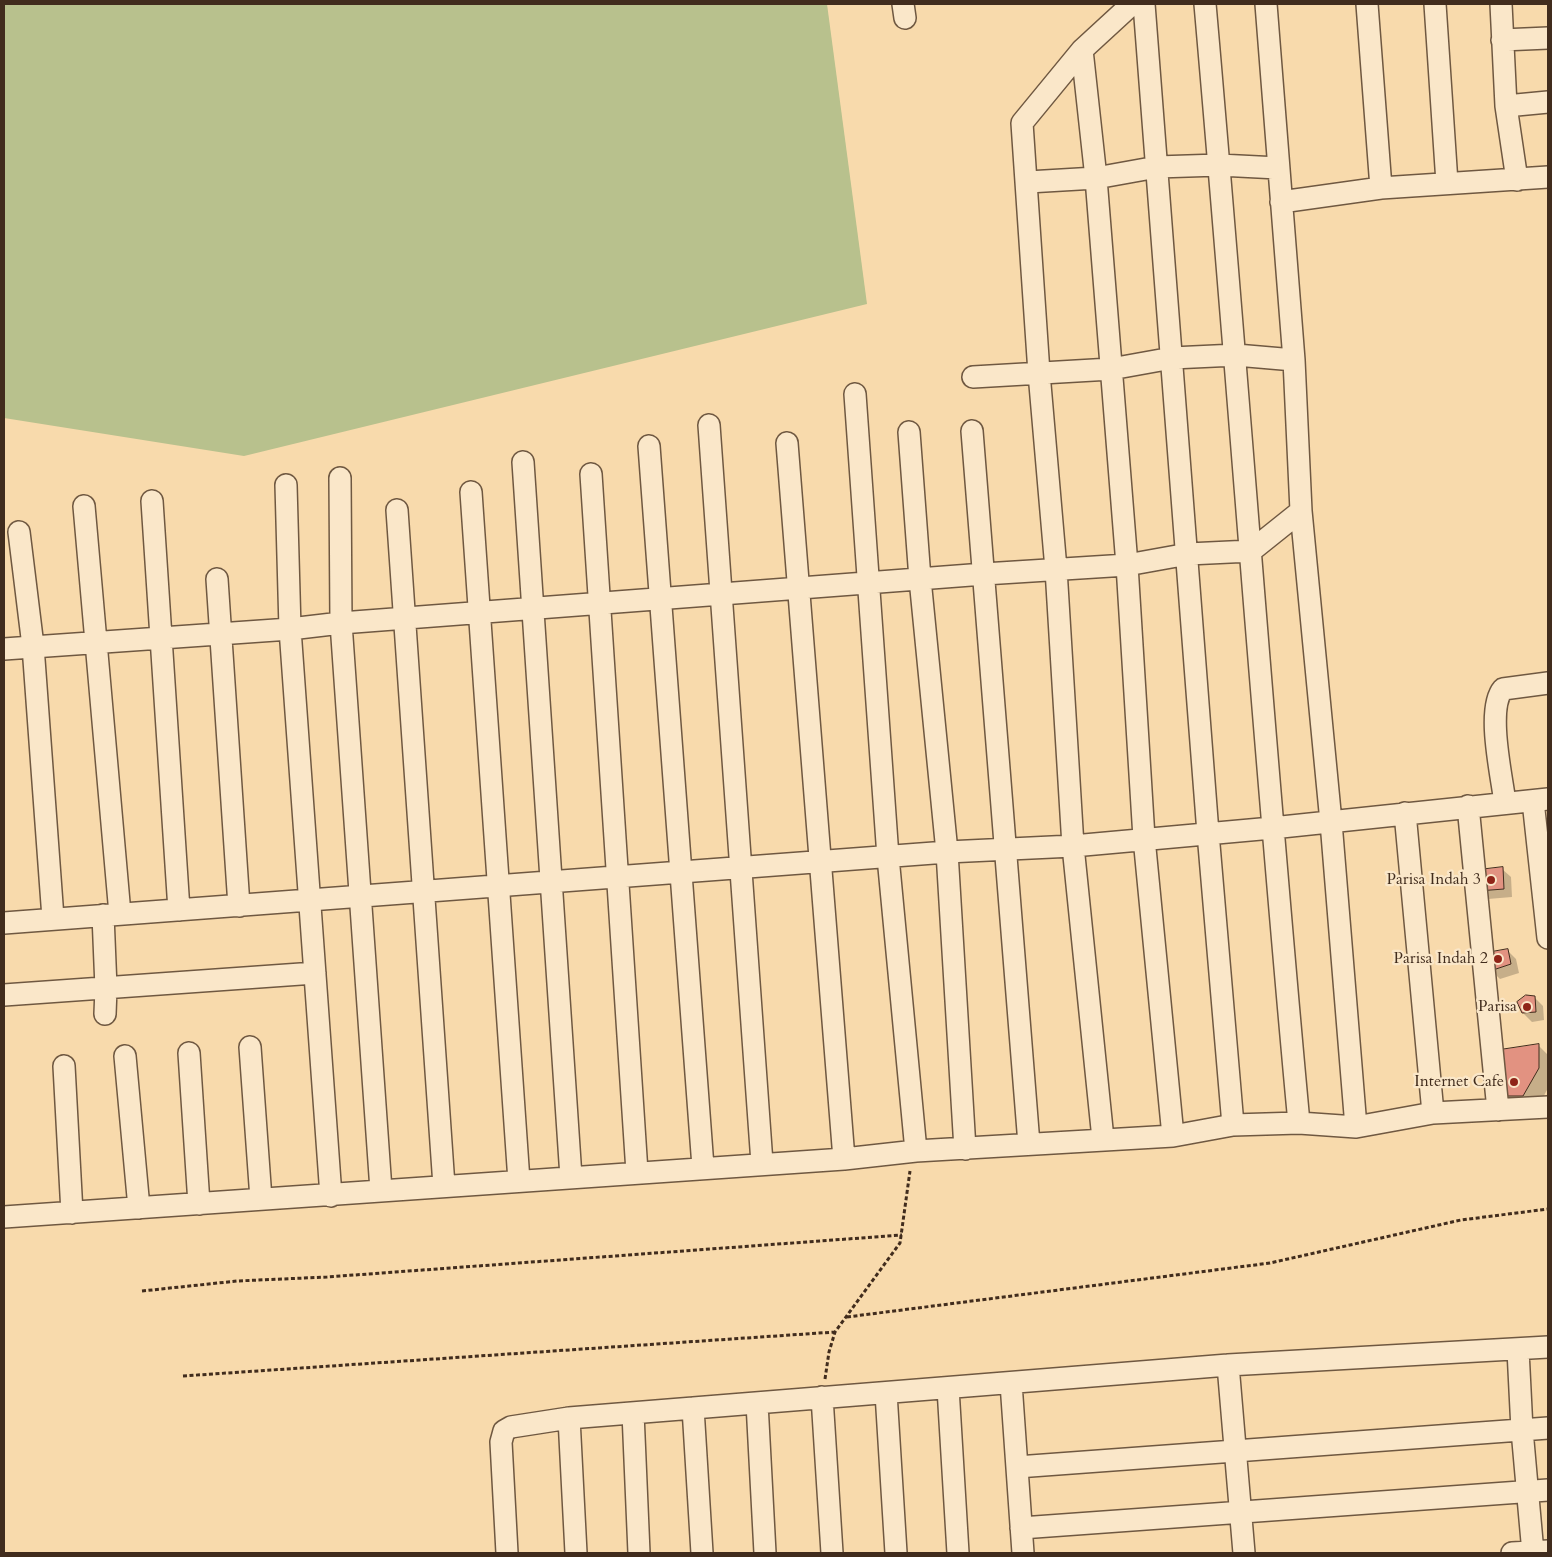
<!DOCTYPE html>
<html>
<head>
<meta charset="utf-8">
<style>
  body { margin:0 }
  #map { position:relative; width:1552px; height:1557px; overflow:hidden; background:#f8daac; font-family:Cardo,serif }
  canvas { display:block }
  .frame { position:absolute; inset:0; border:5px solid #412c1d; pointer-events:none }
</style>
</head>
<body>
<div id="map">
<canvas width="1552" height="1557"></canvas>
<div class="frame"></div>
</div>
<script>
const g = document.querySelector('canvas').getContext('2d');
g.lineJoin = 'round';
function fill(path, color) { g.fillStyle = color; g.fill(path, 'evenodd'); }
function strokePath(path, color, width, dash) { g.strokeStyle = color; g.lineWidth = width; g.lineCap = dash ? 'butt' : 'round'; g.setLineDash(dash || []); g.stroke(path); }
function drawText(font, color, halo, rows, align = 'center') {
  g.font = font + ' Cardo,serif'; g.lineWidth = 4.5; g.setLineDash([]); g.textBaseline = 'middle'; g.strokeStyle = halo; g.fillStyle = color; for (const [text, x, y, turn = 0] of rows) {
    g.save(); g.translate(x, y); g.rotate((+turn || 0) * Math.PI / 180); g.textAlign = isNaN(turn) ? turn : align; if (halo) g.strokeText(text, 0, 0); g.fillText(text, 0, 0); g.restore();
  }
}
const green = new Path2D(`
  M4,4h823l40,300 -623,152 -240,-38z`);
const shadow = new Path2D(`
  M1502,869l9,8 1,20 -24,2 -9,-9z
  M1507,950l9,9 3,14 -19,6 -9,-9z
  M1534,997l9,9 1,14 -12,2 -9,-9z
  M1538,1045l10,10v33l-11,21h-23l-14,-14z`);
const building = new Path2D(`
  M1503,867l1,22 -26,2v-21z
  M1508,949l3,15 -21,7 -4,-18z
  M1526,995l9,1 1,16 -14,1 -5,-11z
  M1539,1044v24l-16,28h-24l-6,-45z`);
const path = new Path2D(`
  M142,1291l95,-10 90,-4 575,-42
  M847,1317l423,-54 191,-43 87,-11
  M183,1376l652,-44
  M825,1379l4,-27 6,-20 65,-89 10,-72`);
const minor = new Path2D(`
  M903,4l2,14
  M1144,4l64,829 25,292
  M1205,4c33,373 59,746 94,1119
  M1266,4l28,356 7,151 30,311 25,305
  M1367,4l14,184
  M1435,4l12,179
  M1501,4l5,102 11,74
  M1502,40l46,-2
  M1082,50l14,128 31,387 17,273 29,298
  M1506,106l42,-4
  M1028,182l68,-4 61,-11 62,-2 59,3
  M1281,202l100,-14 167,-11
  M973,377l138,-8 61,-11 64,-3 58,5
  M855,394l33,463 28,294
  M709,425l53,738
  M972,431l57,713
  M909,432l11,147 27,273 18,297
  M787,443l57,716
  M649,446l54,721
  M523,462l48,715
  M591,474l46,698
  M340,478l1,145 40,567
  M286,485l4,144 41,567
  M471,492l48,689
  M152,501l27,409
  M84,506l36,408
  M397,510l47,676
  M19,532l14,114 20,272
  M217,579l22,327
  M4,649l286,-20 51,-6 643,-49 143,-9 61,-11 63,-3 50,-40
  M1533,801l15,137
  M1505,803c-3,-26 -19,-94 -2,-114l45,-6
  M1468,806l30,304
  M1405,813l28,300
  M103,915l3,73 -1,26
  M4,923l943,-71 126,-6 199,-18 276,-29
  M4,995l311,-22
  M250,1047l11,152
  M189,1053l10,151
  M125,1056l14,152
  M64,1066l8,147
  M1103,1139l-30,-293 -17,-277 -17,-196 -17,-250 60,-73 50,-46
  M4,1217l840,-58 72,-8 257,-15 60,-11 66,-2 57,4 77,-14 115,-6
  M1518,1350l4,80 11,123
  M1228,1365l16,188
  M1011,1383l12,170
  M948,1388l10,165
  M886,1393l10,160
  M822,1397l10,156
  M757,1403l8,150
  M693,1408l9,145
  M633,1413l6,140
  M569,1418l7,135
  M1017,1467l531,-39
  M1021,1528l527,-38
  M507,1553l-6,-111 3,-11 7,-4 58,-9 659,-53 320,-18
  M1512,1553l36,-2`);
const markers = [
  [1491,880,5,"#8f2418"],
  [1498,959,5,"#8f2418"],
  [1527,1007,5,"#8f2418"],
  [1514,1082,5,"#8f2418"]
];
const poiNames = [
  ["Parisa Indah 3",1481,880],
  ["Parisa Indah 2",1488,959],
  ["Parisa",1517,1007],
  ["Internet Cafe",1504,1082]
];
fill(green, '#b8c18d');
fill(shadow, '#0003');
fill(building, '#e29281');
strokePath(building, '#412c1d', 1);
strokePath(minor, '#6f5841', 24);
strokePath(path, '#412c1d', 3, [4, 2.5]);
strokePath(minor, '#fae7c9', 21);
for (const [x, y, r, color] of markers) { const dot = new Path2D(); dot.arc(x, y, r, 0, 2 * Math.PI); g.fillStyle = color; g.fill(dot); strokePath(dot, '#fae7c9', 2); }
drawText('16px', '#412c1d', '#fae7c9', poiNames, 'right');
</script>
</body>
</html>
